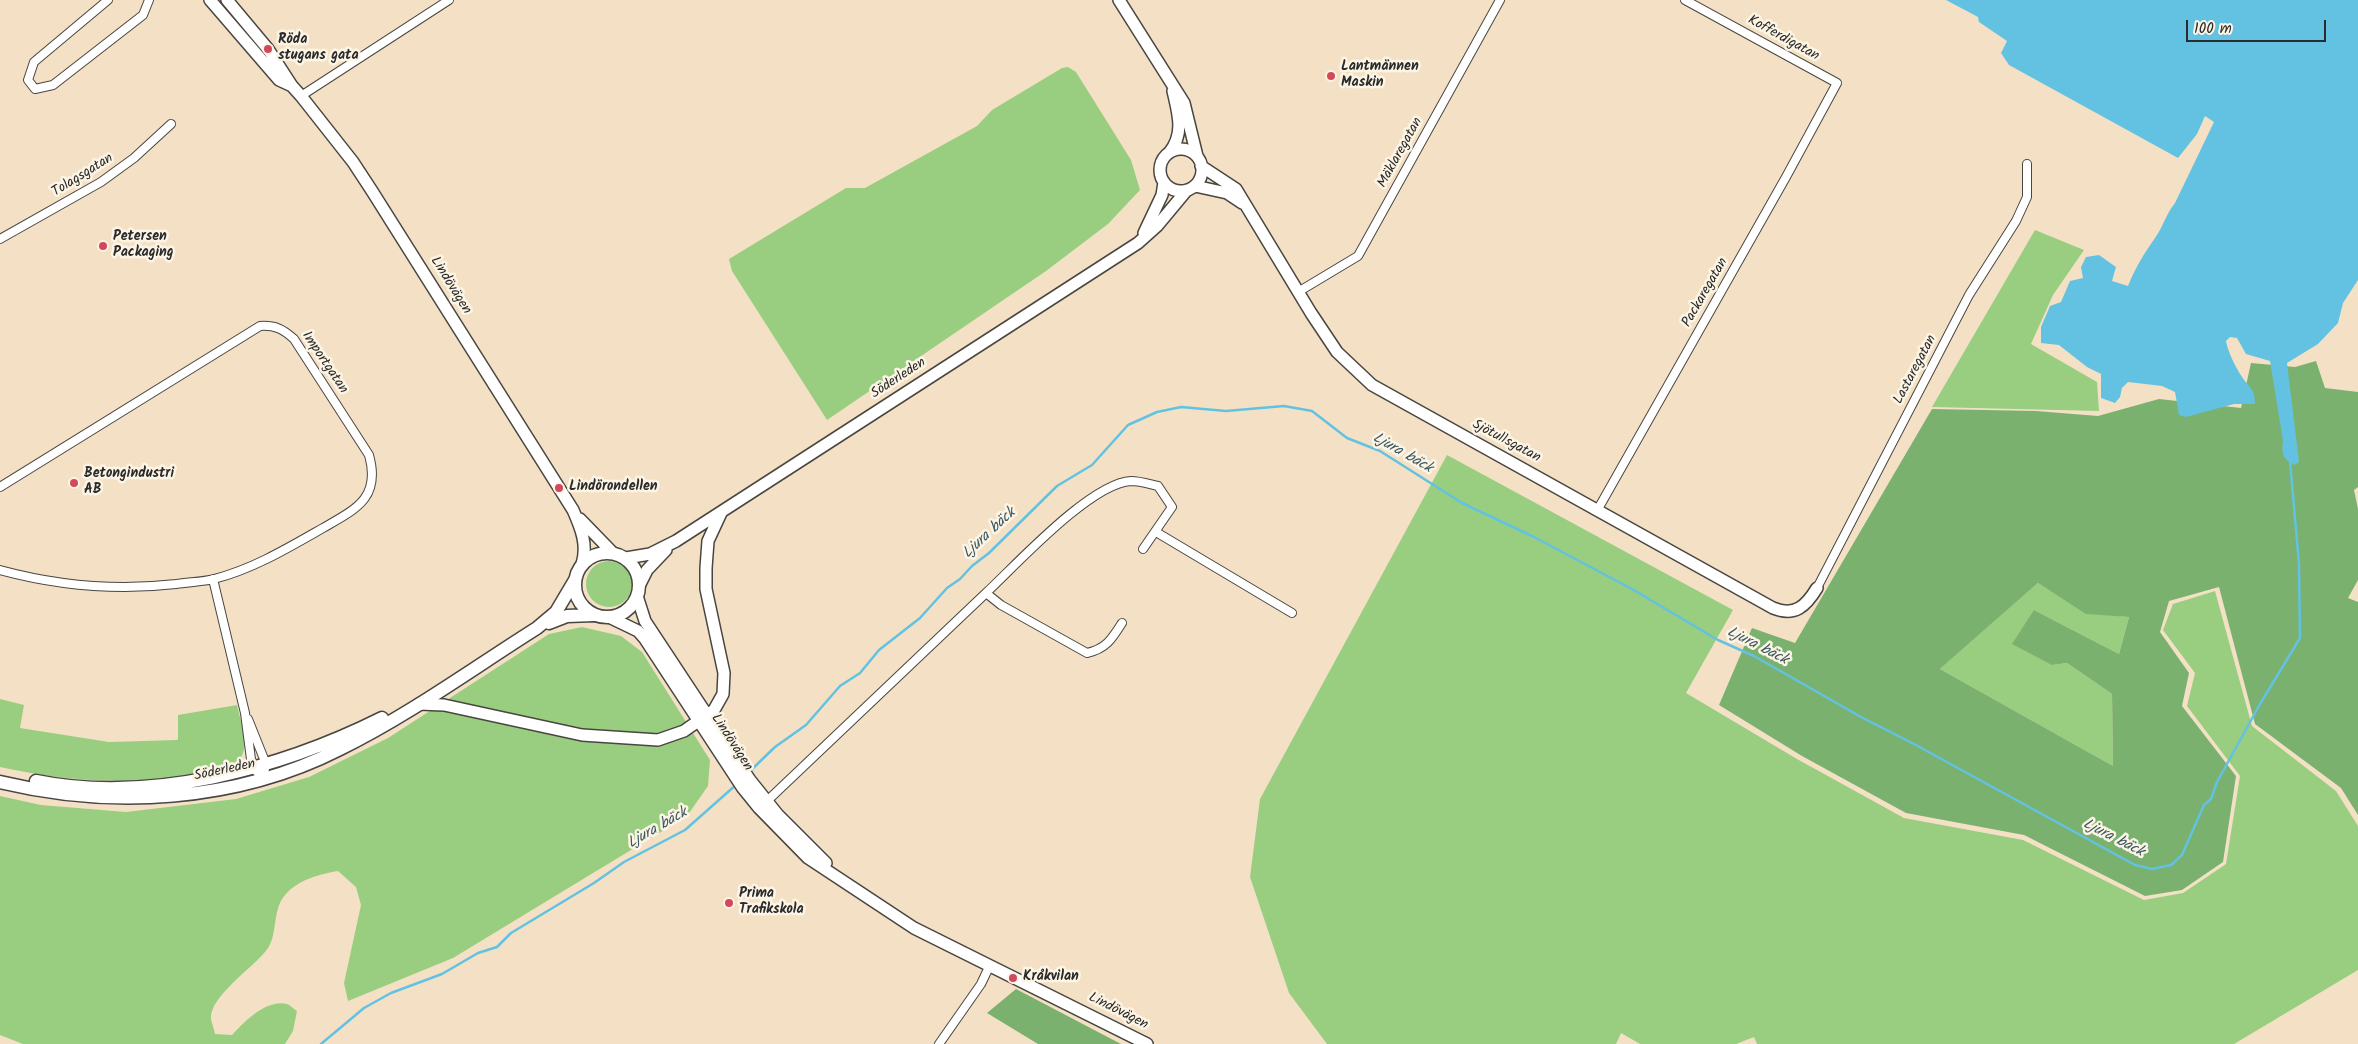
<!DOCTYPE html>
<html>
<head>
<meta charset="utf-8">
<style>
  body { margin:0 }
  #map { position:relative; width:2358px; height:1044px; overflow:hidden; background:#f4e1c5; font-family:Kalam,sans-serif }
  canvas { display:block }
  .scale { position:absolute; left:2186px; top:20px; width:140px; height:22px; box-sizing:border-box; border:2px solid #2b2b2b; border-top:0; padding-left:6px; font-size:15px; line-height:18px; white-space:nowrap; color:#2b2b2b; -webkit-text-stroke:4px #fcf5e5; paint-order:stroke }
</style>
</head>
<body>
<div id="map">
<canvas width="2358" height="1044"></canvas>
<div class="scale">100 m</div>
</div>
<script>
const g = document.querySelector('canvas').getContext('2d');
g.lineJoin = 'round';
function fill(path, color) { g.fillStyle = color; g.fill(path, 'evenodd'); }
function strokePath(path, color, width, dash) { g.strokeStyle = color; g.lineWidth = width; g.lineCap = dash ? 'butt' : 'round'; g.setLineDash(dash || []); g.stroke(path); }
function drawText(font, color, halo, rows, align = 'center') {
  g.font = font + ' Kalam,sans-serif'; g.lineWidth = 5; g.setLineDash([]); g.textBaseline = 'middle'; g.strokeStyle = halo; g.fillStyle = color; for (const [text, x, y, turn = 0] of rows) {
    g.save(); g.translate(x, y); g.rotate((+turn || 0) * Math.PI / 180); g.textAlign = isNaN(turn) ? turn : align; if (halo) g.strokeText(text, 0, 0); g.fillText(text, 0, 0); g.restore();
  }
}
const green = new Path2D(`
  M1068,67l8,5 55,88 9,30 -32,34 -62,47 -219,149 -95,-149 -3,-12 117,-71h19l112,-62 15,-16 70,-42z
  M2035,230l49,20 -31,45 -22,49 66,38 2,29 -167,-4z
  M1447,455l286,155 -47,83 111,66 107,59 119,22 121,60 39,-7 43,-29 14,-88 -53,-70 8,-33 -32,-43 10,-26 42,-13 37,135 84,65 22,35v144l-124,74h-477l-3,-7 -18,7h-96l-19,-11 -5,11h-289l-38,-51 -39,-116 10,-78z
  M586 584a23 23 0 1 1 46 0a23 23 0 1 1-46 0Z
  M2038,583l48,30 43,4 -10,37 -85,-44 18,55 15,-2 45,31 1,72 -173,-97z
  M582,627l39,9 21,16 68,108 -2,26 -21,30 -234,142 -105,43 -4,-18 17,-78 -5,-18 -18,-16c-18,3 -40,9 -52,23 -14,14 -8,39 -18,54 -13,19 -59,48 -57,71 1,5 3,10 4,15l17,1c12,-13 34,-36 55,-31 3,1 7,5 10,7l-4,20 -8,13h-262l-23,-9v-239l41,9 85,7 110,-13 73,-22 79,-39 161,-104z
  M0,699l24,6 -4,23 89,14 68,-2 1,-1v-24l59,-10c3,15 14,42 2,55 -6,8 -19,9 -28,11 -69,16 -143,11 -211,-4z`);
const forest = new Path2D(`
  M2316,361l9,27 33,4v95l-4,3 4,19v71l-10,18 10,4v213l-17,-27 -86,-64 -36,-137 -50,14 -9,31 29,41 -7,33 54,70 -13,86 -41,28 -37,6 -121,-61 -118,-22 -104,-57 -83,-51 33,-77 43,15 137,-234 104,2 62,5 61,-17 82,9 10,-45 44,4zM2038,583l48,31 43,3 -10,37 -85,-44 -22,34 40,21 15,-2 45,31 1,72 -173,-97z
  M1016,989l105,55h-83l-51,-31z`);
const water = new Path2D(`
  M1946,0h412v280l-15,23 -5,20 -20,21 -31,19 12,99 -5,3c-11,-6 -13,-12 -11,-24l-13,-80 -24,-7 -9,-16 -7,-1 -4,4c2,11 9,25 16,36 8,12 13,11 13,27h-21l-48,13 -7,-2 -4,-23 -13,-6 -34,-4 -6,6 -2,9 -5,6 -14,-5v-24l-14,-7 -28,-22 -18,-2v-16l9,-21 11,-4 9,-21 13,-3 -2,-11 5,-10 13,-2 17,12 -4,14 16,5c6,-16 17,-34 27,-48 8,-11 11,-24 20,-35l39,-81 -9,-6 -8,18 -19,24 -169,-93 -8,-12 6,-12 -28,-19 -1,-5z`);
const stream = new Path2D(`
  M748,773l27,-26 31,-22 34,-39 20,-13 19,-23 41,-32 27,-30 13,-9 12,-13 17,-13 68,-67 35,-21 36,-40 29,-13 24,-5 45,4 58,-5 28,5 35,27 33,13 82,52 70,33 100,53 86,51 36,16 107,61 53,27 221,121 17,4 19,-4 11,-10 22,-50 7,-6 6,-17 43,-78 40,-66 -1,-74 -9,-103
  M321,1044l43,-36 27,-15 51,-19 36,-21 19,-6 14,-14 83,-50 30,-21 61,-32 52,-46`);
const street = new Path2D(`
  M108,0l-74,62 -6,18 7,9 18,-4 90,-70 6,-15
  M301,96l148,-96
  M0,239l101,-57 33,-24 37,-34
  M1298,292l60,-36 142,-256
  M0,487l260,-161c15,-1 23,3 34,13l75,116c12,43 -13,54 -46,73 -35,20 -70,41 -109,51 -12,3 -26,3 -38,5 -61,7 -117,2 -176,-14
  M1598,509l188,-332 51,-94 -152,-83
  M1156,532l136,81
  M213,579l32,134 7,54 11,11
  M1817,588l152,-293 47,-74 11,-24v-33
  M986,593c31,-29 105,-110 145,-112 9,0 18,3 27,5l14,21 -29,42
  M248,719l18,45 -3,14
  M767,801l219,-208 15,12 86,48c19,-4 25,-14 35,-30
  M939,1044l42,-60 8,-17`);
const secondary = new Path2D(`
  M210,0l69,80 13,6 9,10 52,66 19,29 201,319c8,18 15,35 9,54
  M227,0l41,49 24,37
  M1119,0l65,103 13,53
  M1160 170a21 21 0 1 1 42 0a21 21 0 1 1-42 0Z
  M1169,153c16,-19 9,-40 4,-62
  M1201,166l35,23 75,124 26,39 35,33 401,223c22,9 33,-2 44,-20
  M1195,186l32,7 15,10
  M1144,233l18,-38 2,-13
  M580,519l32,33
  M626,558l24,-4 26,-13 462,-298 19,-17 30,-36
  M640,584l7,-14 19,-20
  M637,596l8,25 105,159 28,35 48,48
  M609,617l29,14 7,8 97,148 17,21 49,50 106,70 233,116
  M419,704l25,1 138,30 76,5 26,-9 30,-21 9,-16 1,-21 -18,-84v-21l2,-27 13,-28`);
const primary = new Path2D(`
  M575 585a32 32 0 1 1 64 0a32 32 0 1 1-64 0Z
  M549,623l18,-7 27,-1
  M36,781c113,23 244,-12 346,-63
  M0,782c112,27 236,20 340,-33 69,-34 132,-80 197,-121l19,-16 19,-32`);
const markers = [
  [268,49,5,"#d1495b"],
  [1331,76,5,"#d1495b"],
  [103,246,5,"#d1495b"],
  [74,483,5,"#d1495b"],
  [559,488,5,"#d1495b"],
  [729,903,5,"#d1495b"],
  [1013,978,5,"#d1495b"]
];
const streetNames = [
  ["Kofferdigatan",1783,39,29],
  ["Mäklaregatan",1401,153,-61],
  ["Tolagsgatan",83,176,-32],
  ["Lindövägen",450,286,58],
  ["Packaregatan",1706,293,-60],
  ["Importgatan",324,363,56],
  ["Lastaregatan",1916,370,-62],
  ["Söderleden",899,379,-33],
  ["Sjötullsgatan",1506,442,28],
  ["Lindövägen",731,743,57],
  ["Söderleden",225,771,-12],
  ["Lindövägen",1118,1012,27]
];
const poiNames = [
  ["Röda",278,41],
  ["stugans gata",278,57],
  ["Lantmännen",1341,68],
  ["Maskin",1341,84],
  ["Petersen",113,238],
  ["Packaging",113,254],
  ["Betongindustri",84,475],
  ["AB",84,491],
  ["Lindörondellen",569,488],
  ["Prima",739,895],
  ["Trafikskola",739,911],
  ["Kråkvilan",1023,978]
];
const waterNames = [
  ["Ljura bäck",1402,454,30],
  ["Ljura bäck",990,534,-43],
  ["Ljura bäck",1757,647,27],
  ["Ljura bäck",658,829,-30],
  ["Ljura bäck",2113,839,27]
];
fill(green, '#99ce80');
fill(forest, '#7ab16e');
fill(water, '#63c2e1');
strokePath(stream, '#63c2e1', 2.5);
strokePath(street, '#494642', 10);
strokePath(secondary, '#494642', 14);
strokePath(primary, '#494642', 15);
strokePath(street, '#fff', 8);
strokePath(secondary, '#fff', 11);
strokePath(primary, '#fff', 12);
for (const [x, y, r, color] of markers) { const dot = new Path2D(); dot.arc(x, y, r, 0, 2 * Math.PI); g.fillStyle = color; g.fill(dot); strokePath(dot, '#fcf5e5', 2); }
drawText('14px', '#2b2b2b', '#fcf5e5', streetNames);
drawText('bold 14px', '#2b2b2b', '#fcf5e5', poiNames, 'left');
drawText('italic 15px', '#3c5862', '#fcf5e5', waterNames);
</script>
</body>
</html>
